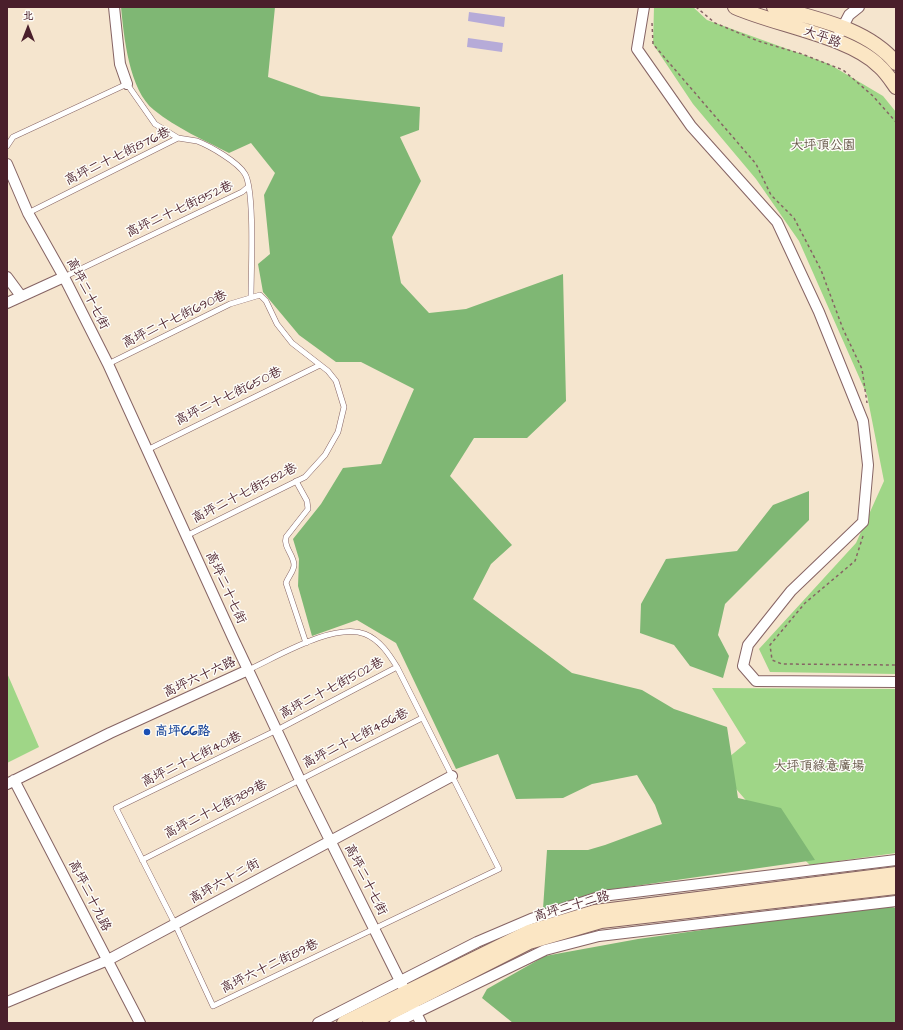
<!DOCTYPE html>
<html>
<head>
<meta charset="utf-8">
<style>
  body { margin:0 }
  #map { position:relative; width:903px; height:1030px; overflow:hidden; background:#f5e5ce; font-family:"Architects Daughter","LXGW WenKai TC",sans-serif }
  canvas { display:block }
  .frame { position:absolute; inset:0; border:8px solid #4a1f2b; pointer-events:none }
  .north { position:absolute; left:8px; top:8px; width:40px; height:40px; -webkit-text-stroke:3px #fdfcf7; paint-order:stroke; rotate:0deg; font-size:11px; font-weight:700; line-height:16px; text-align:center; color:#4a1f2b }
  .north::after { content:''; display:block; margin:auto; width:14px; height:18px; background:#4a1f2b; clip-path:polygon(50% 0,100% 100%,50% 72%,0 100%) }
</style>
</head>
<body>
<div id="map">
<canvas width="903" height="1030"></canvas>
<div class="frame"></div>
<div class="north">北</div>
</div>
<script>
const g = document.querySelector('canvas').getContext('2d');
g.lineJoin = 'round';
function fill(path, color) { g.fillStyle = color; g.fill(path, 'evenodd'); }
function strokePath(path, color, width, dash) { g.strokeStyle = color; g.lineWidth = width; g.lineCap = dash ? 'butt' : 'round'; g.setLineDash(dash || []); g.stroke(path); }
function drawText(font, color, halo, rows, align = 'center') {
  g.font = font + ' "Architects Daughter","LXGW WenKai TC",sans-serif'; g.lineWidth = 3; g.setLineDash([]); g.textBaseline = 'middle'; g.strokeStyle = halo; g.fillStyle = color; for (const [text, x, y, turn = 0] of rows) {
    g.save(); g.translate(x, y); g.rotate((+turn || 0) * Math.PI / 180); g.textAlign = isNaN(turn) ? turn : align; if (halo) g.strokeText(text, 0, 0); g.fillText(text, 0, 0); g.restore();
  }
}
const green = new Path2D(`
  M654,7h39l14,13 122,44 54,32 13,16v562l-126,-2 -11,-23 97,-106 28,-62 -17,-86 -68,-154 -43,-62 -63,-75 -40,-60z
  M7,673l32,74 -32,16z
  M712,688l184,1v164l-86,12 -46,-44 -47,-54 29,-24z`);
const forest = new Path2D(`
  M121,7h154l-7,70 53,19 99,11 -1,23 -19,7 21,44 -29,56 9,46 28,30 37,-4 97,-35 3,127 -39,37h-53l-24,38 62,69 -21,19 -18,35 99,74 70,17 32,19 53,18 11,71 43,10 34,52 -201,29 -71,20 4,-59h41l17,-5 57,-21 -7,-19 -18,-30 -45,9 -29,14 -47,1 -18,-45 -42,15 -60,-126 -39,-23 -45,16 -14,-50 1,-27 -6,-20 28,-35 22,-36 38,-4 33,-75 -53,-27h-25l-37,-27 -36,-43 -5,-28 12,-10 -6,-59 11,-22 -24,-30 -22,10c-25,-13 -53,-25 -75,-43 -25,-20 -30,-73 -33,-103z
  M809,491v29l-84,84 -7,31 11,21 -6,22 -33,-12 -16,-21 -34,-12 1,-29 25,-45 71,-8 36,-46z
  M892,907l4,1v115h-383l-31,-25 5,-9 58,-33 93,-17 206,-29z`);
const building = new Path2D(`
  M469,12l36,5 -1,10 -36,-6z
  M468,38l35,5 -1,9 -35,-5z`);
const path = new Path2D(`
  M696,7l19,16 43,18 44,13 41,16 30,26 23,26
  M652,23l1,21 103,120 15,31 23,23 27,52 22,59 19,40 5,34
  M863,536l-8,25 -50,42 -35,42 2,15 10,4 114,1`);
const lane = new Path2D(`
  M7,146l6,-9 114,-53 28,40 23,14
  M28,213l150,-75c6,1 13,2 19,3 13,5 41,21 48,33 10,17 6,99 6,122
  M64,277l178,-85 6,-5
  M108,364l122,-60 30,-9 6,6 11,23 15,19 36,28 8,10 8,26 -6,25 -13,23 -20,22 -119,59
  M147,450l173,-85
  M296,481l11,20 1,8 -22,28c-3,10 8,18 8,28 0,6 -6,12 -8,18l20,60
  M248,670c29,-13 86,-48 117,-36 15,6 24,20 32,33l102,202 -286,137 -38,-82 -59,-116 161,-78 120,-63
  M142,860l280,-142`);
const street = new Path2D(`
  M114,7l6,57 7,20
  M644,7l-7,42 54,77 86,96 42,90 44,109 5,44 -5,57 -72,69 -43,54 -5,21 13,15 140,1
  M839,34l10,-19 10,-8
  M7,164l21,49 36,64 44,87 125,274 67,142 121,243
  M7,277l14,19
  M7,303l57,-26
  M14,780l126,243
  M7,784l103,-51 138,-63
  M7,1002l101,-42 344,-184
  M318,1023l159,-81 54,-23 71,-23 294,-36
  M395,1023l150,-73 54,-14 297,-35`);
const secondary = new Path2D(`
  M735,7c40,18 114,29 144,59 7,6 12,14 17,21
  M774,7c42,12 93,21 122,56
  M344,1023l185,-91 66,-20 301,-38
  M370,1023l159,-81 72,-21 295,-34`);
const markers = [
  [147,732,4,"#1a4fb4"]
];
const streetNames = [
  ["大平路",822,38,20],
  ["高坪二十七街876巷",118,157,-26],
  ["高坪二十七街852巷",180,210,-25],
  ["高坪二十七街",87,294,63],
  ["高坪二十七街690巷",175,320,-26],
  ["高坪二十七街650巷",229,397,-26],
  ["高坪二十七街582巷",245,494,-27],
  ["高坪二十七街",225,588,65],
  ["高坪六十六路",200,678,-25],
  ["高坪二十七街502巷",332,689,-28],
  ["高坪二十七街486巷",356,739,-27],
  ["高坪二十七街401巷",192,760,-26],
  ["高坪二十七街389巷",216,810,-27],
  ["高坪二十七街",365,880,63],
  ["高坪六十二街",225,882,-29],
  ["高坪二十九路",89,896,63],
  ["高坪二十二路",572,907,-16],
  ["高坪六十二街89巷",270,967,-26]
];
const parkNames = [
  ["大坪頂公園",823,146],
  ["大坪頂綠意廣場",819,767]
];
const transitNames = [
  ["高坪66路",155,732]
];
fill(green, '#9fd687');
fill(forest, '#7fb774');
fill(building, '#b6abd8');
strokePath(lane, '#866464', 6);
strokePath(street, '#866464', 12);
strokePath(secondary, '#866464', 16);
strokePath(path, '#866464', 1.5, [3, 3]);
strokePath(lane, '#fff', 5);
strokePath(street, '#fff', 10);
strokePath(secondary, '#fbe6c4', 14);
for (const [x, y, r, color] of markers) { const dot = new Path2D(); dot.arc(x, y, r, 0, 2 * Math.PI); g.fillStyle = color; g.fill(dot); strokePath(dot, '#fdfcf7', 1.5); }
drawText('13px', '#4a1f2b', '#fdfcf7', streetNames);
drawText('13px', '#645647', '#fdfcf7', parkNames);
drawText('bold 13px', '#164399', '#fdfcf7', transitNames, 'left');
</script>
</body>
</html>
